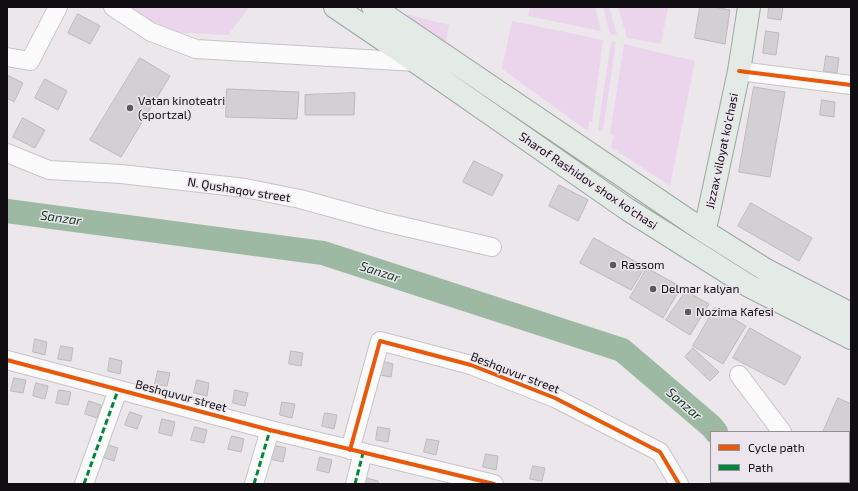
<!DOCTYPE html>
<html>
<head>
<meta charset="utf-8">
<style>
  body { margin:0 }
  #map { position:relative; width:858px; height:491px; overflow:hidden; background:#ebe7eb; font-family:"Exo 2",sans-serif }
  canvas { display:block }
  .frame { position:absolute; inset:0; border:8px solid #110e11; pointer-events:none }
  .legend { position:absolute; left:710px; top:431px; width:140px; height:52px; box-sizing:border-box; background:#ece5ed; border:1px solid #948f95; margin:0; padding:5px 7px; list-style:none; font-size:12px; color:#110e11 }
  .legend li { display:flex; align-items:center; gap:8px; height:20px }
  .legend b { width:20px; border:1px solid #948f95 }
</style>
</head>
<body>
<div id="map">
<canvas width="858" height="491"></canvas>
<div class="frame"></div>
<ul class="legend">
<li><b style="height:5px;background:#e8590c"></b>Cycle path</li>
<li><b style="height:5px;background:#00873e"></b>Path</li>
</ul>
</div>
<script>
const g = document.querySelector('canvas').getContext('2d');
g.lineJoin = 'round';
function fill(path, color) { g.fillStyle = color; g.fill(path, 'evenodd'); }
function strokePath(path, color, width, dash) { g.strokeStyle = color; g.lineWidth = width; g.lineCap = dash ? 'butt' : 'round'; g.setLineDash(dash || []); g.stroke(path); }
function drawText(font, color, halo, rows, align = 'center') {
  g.font = font + ' "Exo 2",sans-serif'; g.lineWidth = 3; g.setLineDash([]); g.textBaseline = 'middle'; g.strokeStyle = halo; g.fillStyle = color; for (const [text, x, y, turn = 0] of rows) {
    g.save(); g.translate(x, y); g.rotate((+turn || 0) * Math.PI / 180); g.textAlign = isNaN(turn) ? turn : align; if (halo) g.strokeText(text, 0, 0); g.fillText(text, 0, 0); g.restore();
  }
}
const green = new Path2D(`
  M128,7h121l-21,28 -59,-3z
  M530,7h65l6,24 -73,-15z
  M603,7h6l8,28 -7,-1z
  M618,7h50l-7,37 -34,-6z
  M382,8l67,17 -3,16 15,12 -5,6z
  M512,21l91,19 -11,82h-3l-1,9 -86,-62z
  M613,41l3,1 -13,88 -4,1 -1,-3 13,-86z
  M624,44l71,17 -25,125 -59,-39 3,-11 -4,-2z`);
const river = new Path2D(`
  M7,211l316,42 299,97 89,76 5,6
  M755,482l1,2`);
const building = new Path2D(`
  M700,7h14l16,3 -5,34 -30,-6z
  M769,7h14l-2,13 -13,-2z
  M78,14l22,12 -10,18 -22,-11z
  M766,31l13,2 -3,22 -13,-2z
  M826,56l13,2 -2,15 -13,-2z
  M140,58l30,18 -49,81 -31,-17z
  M7,75l16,8 -9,19 -7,-4z
  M45,79l22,12 -9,19 -23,-12z
  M754,87l31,5 -15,85 -31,-5z
  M227,89l72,3 -2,27 -71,-2z
  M355,93l-1,22h-49v-20z
  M822,100l13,2 -1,15 -14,-2z
  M23,118l22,12 -10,18 -22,-11z
  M474,161l29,14 -11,21 -29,-14z
  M559,185l29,15 -10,21 -29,-15z
  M751,203l61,35 -13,23 -61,-35z
  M594,238l51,29 -14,23 -51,-27z
  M647,268l34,19 -18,31 -33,-20z
  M686,291l23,13 -19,31 -24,-15z
  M715,308l9,5 6,1 4,5 12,7 -23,38 -30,-18z
  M750,328l51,29 -16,28 -52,-27z
  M35,339l12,3 -2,13 -12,-3z
  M61,346l12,2 -2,13 -13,-2z
  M693,348l26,24 -9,9 -25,-24z
  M291,351l12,2 -2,13 -12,-2z
  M110,358l12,3 -2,13 -12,-3z
  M381,361l12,3 -2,13 -12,-2z
  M158,371l12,2 -3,13 -12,-2z
  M14,378l12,2 -3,13 -12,-2z
  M197,380l12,3 -2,13 -13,-3z
  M36,383l12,3 -3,13 -12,-3z
  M59,390l12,2 -3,13 -12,-2z
  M235,390l13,3 -3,13 -12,-3z
  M838,398l13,6v47l-2,-1v-18h-26z
  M89,401l12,4 -4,13 -12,-4z
  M282,402l13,2 -3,14 -12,-3z
  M130,412l12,4 -5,13 -12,-4z
  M325,413l12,2 -3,14 -12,-3z
  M162,419l13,3 -3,14 -13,-3z
  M195,427l12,3 -3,13 -13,-3z
  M378,427l12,2 -2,13 -12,-2z
  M232,436l12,3 -3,13 -13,-3z
  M427,439l12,2 -3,14 -12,-3z
  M106,444l12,4 -4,13 -12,-4z
  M273,445l13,3 -3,14 -13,-3z
  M486,454l12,2 -2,14 -13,-3z
  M320,457l12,3 -3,13 -12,-3z
  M533,466l12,2 -3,13 -12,-2z
  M366,478l12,3v3h-13z`);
const minor = new Path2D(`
  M113,7l38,25 45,17 220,13
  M7,57l23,4 28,-54
  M739,71l112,14
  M7,153l42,17 72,4 124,14 55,11 84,23 108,25
  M7,360l263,70 224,54
  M739,375l43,57
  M350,450l30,-109 91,24 84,33 105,54 19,32
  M819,482l2,2
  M84,484l34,-94
  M254,484l16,-54
  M355,484l8,-31`);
const major = new Path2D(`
  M335,7l81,55 211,147 122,77 102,52
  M373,7l331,224 62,39 85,44
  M704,231l4,-15 31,-145 10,-64`);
const quiet = new Path2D(`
  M84,484l34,-94
  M254,484l16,-54
  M355,484l8,-31`);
const cycleway = new Path2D(`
  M739,71l112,14
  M7,360l263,70 224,54
  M350,450l30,-109 91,24 84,33 105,54 19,32`);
const markers = [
  [130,108,4,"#5d5a5d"],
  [613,265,4,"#5d5a5d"],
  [653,289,4,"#5d5a5d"],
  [688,312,4,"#5d5a5d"]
];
const poiNames = [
  ["Vatan kinoteatri",138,101],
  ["(sportzal)",138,115],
  ["Rassom",621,265],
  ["Delmar kalyan",661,289],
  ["Nozima Kafesi",696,312]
];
const streetNames = [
  ["Jizzax viloyat ko'chasi",722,151,-78],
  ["Sharof Rashidov shox ko'chasi",588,181,34],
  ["N. Qushaqov street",239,190,9],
  ["Beshquvur street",515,373,21],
  ["Beshquvur street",181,396,15]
];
const waterNames = [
  ["Sanzar",61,218,8],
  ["Sanzar",380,272,18],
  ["Sanzar",684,404,41]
];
fill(green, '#ebd5ed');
strokePath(river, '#9db9a3', 24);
fill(building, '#d3d0d4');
strokePath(building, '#bcb9bc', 1);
strokePath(minor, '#c7c4c8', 20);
strokePath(major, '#9da8a1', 24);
strokePath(minor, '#fcfbfc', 18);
strokePath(major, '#e4eae6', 22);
strokePath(quiet, '#00873e', 3, [6, 3]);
strokePath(cycleway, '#e8590c', 4);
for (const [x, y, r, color] of markers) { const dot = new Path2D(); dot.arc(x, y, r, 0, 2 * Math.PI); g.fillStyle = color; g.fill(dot); strokePath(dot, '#ece5ed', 1.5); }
drawText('12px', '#110e11', '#ece5ed', poiNames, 'left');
drawText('12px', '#110e11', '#ece5ed', streetNames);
drawText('italic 13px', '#073a1a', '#ece5ed', waterNames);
</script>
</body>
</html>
